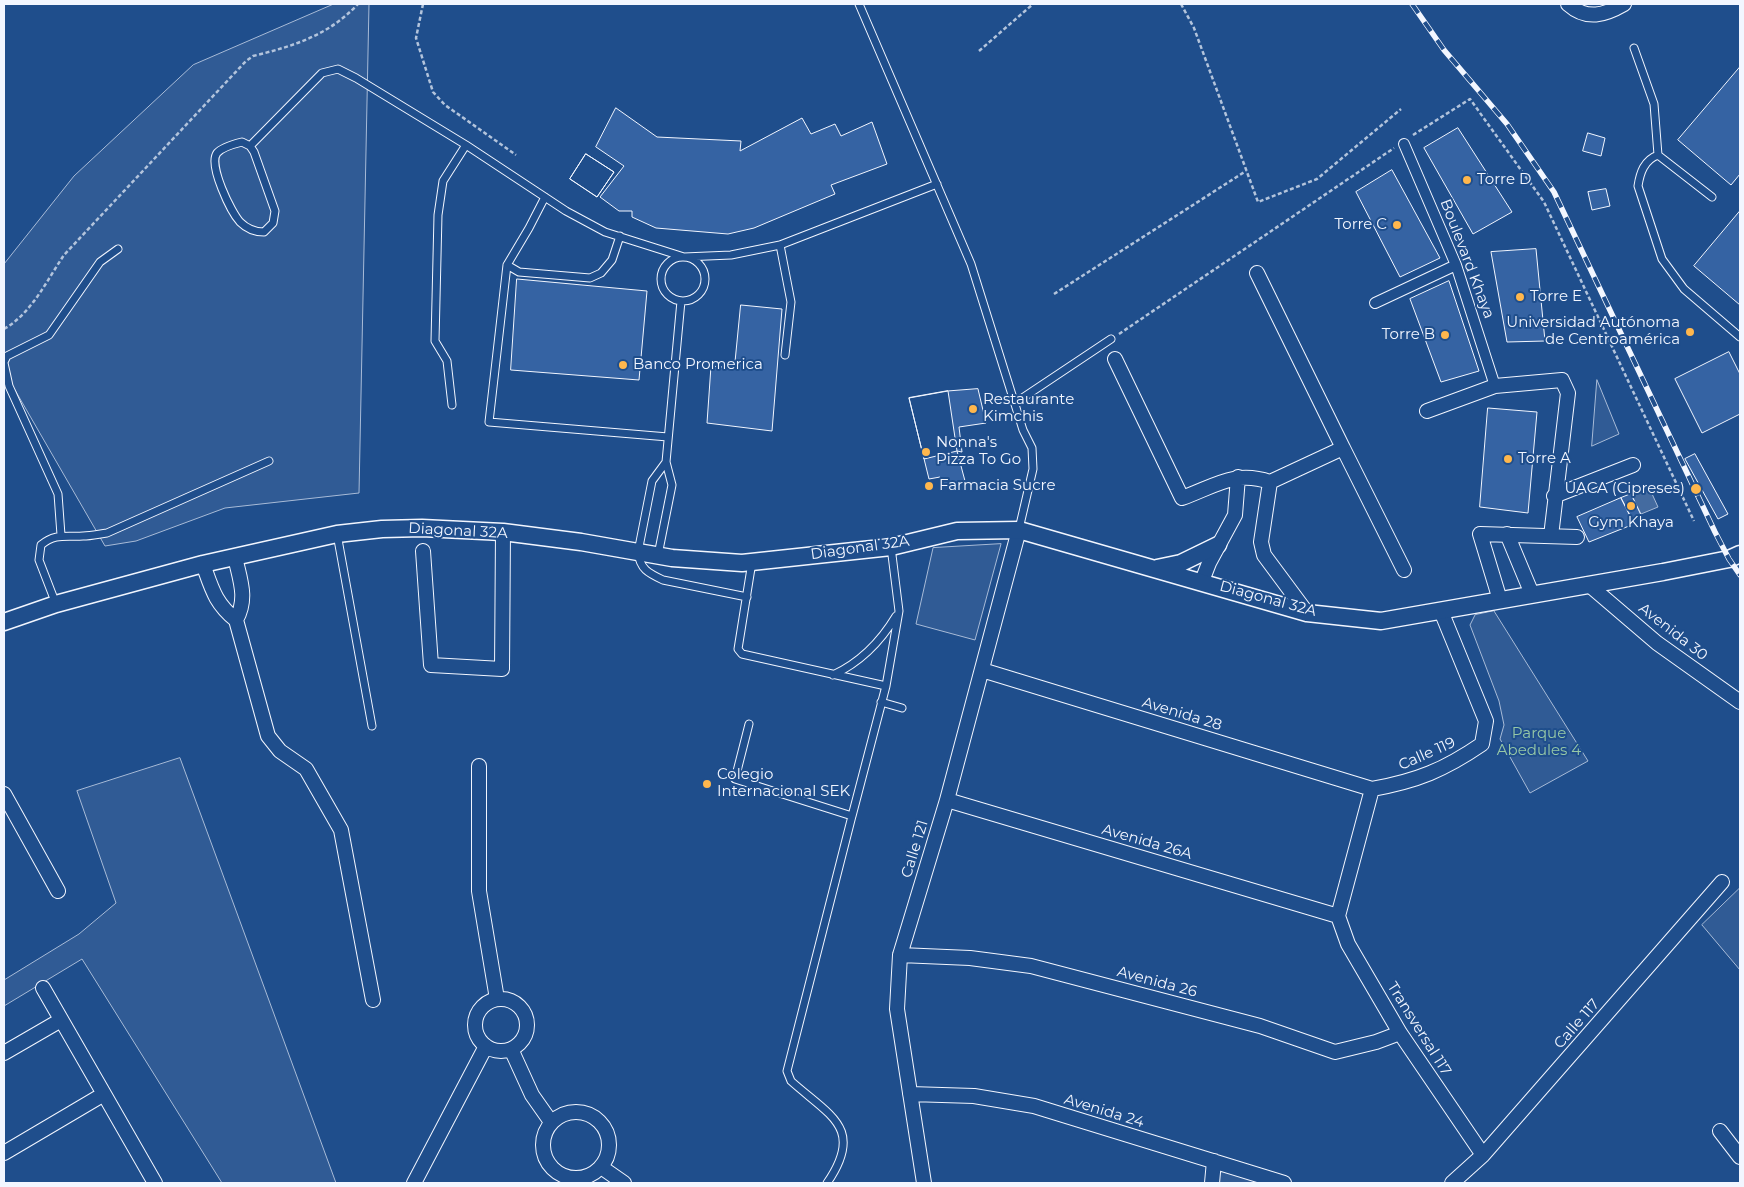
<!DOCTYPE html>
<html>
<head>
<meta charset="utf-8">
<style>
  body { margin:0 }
  #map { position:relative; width:1744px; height:1187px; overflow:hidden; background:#1f4e8c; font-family:Montserrat,sans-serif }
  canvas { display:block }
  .frame { position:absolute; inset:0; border:5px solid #f2f6ff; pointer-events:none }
</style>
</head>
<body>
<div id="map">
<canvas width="1744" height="1187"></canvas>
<div class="frame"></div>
</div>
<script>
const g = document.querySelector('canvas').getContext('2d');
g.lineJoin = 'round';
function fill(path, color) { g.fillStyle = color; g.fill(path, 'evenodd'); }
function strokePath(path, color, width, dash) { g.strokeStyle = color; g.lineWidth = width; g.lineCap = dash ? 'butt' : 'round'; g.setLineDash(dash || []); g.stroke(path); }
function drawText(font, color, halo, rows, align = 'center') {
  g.font = font + ' Montserrat,sans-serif'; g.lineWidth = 4; g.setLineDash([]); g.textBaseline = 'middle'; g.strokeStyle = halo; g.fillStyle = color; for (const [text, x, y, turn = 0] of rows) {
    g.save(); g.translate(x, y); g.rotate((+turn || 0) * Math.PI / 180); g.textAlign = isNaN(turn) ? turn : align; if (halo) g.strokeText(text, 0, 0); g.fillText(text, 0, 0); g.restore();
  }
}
const built = new Path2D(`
  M334,4h35l-10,489 -134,15 -89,33 -31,5 -101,-175v-107l70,-88 119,-111z
  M1597,380l22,54 -27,12z
  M1001,544l-26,96 -59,-16 17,-76z
  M1494,611l94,150 -58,32 -30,-54 4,-14 -5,-24 -29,-76 5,-10z
  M180,758l156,425h-114l-140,-224 -78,47v-26l75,-46 37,-31 -39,-112z
  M1740,888v82l-38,-45z
  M1214,1161l70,22h-72z`);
const water = new Path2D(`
  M1648,485l10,22 -17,7 -10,-20z`);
const building = new Path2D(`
  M1740,67v107l-9,11 -53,-45z
  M616,108l41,29 84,4 -1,10 62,-33 9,16 24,-10 6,12 31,-14 15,42 -56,21 4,9 -81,34 -26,6 -72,-6 -24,-11v-6h-13l-19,-14 24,-31 -28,-19z
  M1458,128l54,84 -39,22 -49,-86z
  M1588,133l17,5 -4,18 -18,-5z
  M586,154l28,18 -17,25 -27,-18z
  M586,154l28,18 -17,25 -27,-18z
  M1392,170l48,88 -40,19 -44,-85z
  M1606,189l4,17 -18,4 -4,-18z
  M1740,211v94l-46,-39z
  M1536,249l9,92 -38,1 -16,-90z
  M517,279l130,12 -8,89 -128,-10z
  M1449,281l30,90 -38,11 -31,-83z
  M741,305l41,4 -10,122 -65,-8 4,-57 23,2z
  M1729,352l11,22v40l-38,19 -27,-54z
  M978,389l8,34 -27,4 3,25 -5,-1 8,30 -23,5 -2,-9 -11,2 -20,-81 39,-7z
  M948,391l9,60 -33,8 -15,-61z
  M1488,408l49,4 -9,101 -48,-6z
  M1695,454l33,60 -10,5 -33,-60z
  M1631,494l10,21 -9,4 -11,-21z
  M1621,498l13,26 -45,18 -12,-25z`);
const path = new Path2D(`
  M423,4l-7,34 17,54 12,13 71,50
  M1181,4l13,24 64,174 59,-23 84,-70
  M979,51l54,-47
  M1413,135l57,-36 74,103 150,319
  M1054,294l192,-123
  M4,329c28,-16 43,-49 60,-74l182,-194 7,-5c41,-10 76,-21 105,-52
  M1119,334l275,-186`);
const service = new Path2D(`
  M859,4l112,260 52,166 9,18 1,21 -14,60
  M1634,48l20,56 4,51
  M242,142l8,4 4,6 21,59 -2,12 -9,9c-9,0 -17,-3 -24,-10 -9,-10 -32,-57 -23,-69 5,-6 17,-9 25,-11z
  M250,146l72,-73 16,-4 18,9 110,67 100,66 39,21 79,25 47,-2 49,-10 157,-61
  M545,197l-16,31 -22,37 12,7 71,6 11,-5 11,-13 8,-24
  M1712,197l-54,-42c-14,5 -18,18 -20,31l24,73 22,30 56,48
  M780,245l11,57 -6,53
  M661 279a22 22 0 1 1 44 0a22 22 0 1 1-44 0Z
  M507,265l-18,157 179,15
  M4,362l3,-6 42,-21 51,-73 18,-13
  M4,363l5,23 49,108 3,41
  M1015,403l96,-64
  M452,405l-5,-44 -12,-20 3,-126 5,-34 23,-36
  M666,462l-14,19 -14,71c2,17 10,21 25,28l84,17
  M337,534l35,192
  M658,555l14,-70 -6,-23 15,-161
  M752,562l-14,87 4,5 144,32
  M56,604l-17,-44 2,-15c14,-12 25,-8 42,-9 8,0 16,-2 24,-3l162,-72
  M833,675c28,-13 48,-34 63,-59
  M881,702l21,6
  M749,724l-14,55 117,37 34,-130 13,-75 -8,-64
  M827,1183c38,-55 3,-67 -36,-102l-4,-10 65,-255`);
const pedestrian = new Path2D(`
  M1404,144l52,121 39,121
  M1375,303l81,-38`);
const minor = new Path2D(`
  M1568,4c19,17 37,11 56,0
  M1115,359l67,139c33,-12 53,-28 88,-16l73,-34 -86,-175
  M1427,411l68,-25 67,-6 6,13 -17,143
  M1343,448l61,122
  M1270,482l-9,60 3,13 43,58
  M1554,496l79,-31
  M1507,534l25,60
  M423,551l8,114 71,4 1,-137
  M235,557c5,23 13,41 1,63
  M203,564c9,25 12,39 33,56l32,116 12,15 26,18 35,61 32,170
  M1202,581l7,-18 26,-48 3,-38
  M1588,584l69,59 83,59
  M1500,600l-20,-66 97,3
  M982,670l390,119
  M479,766v125l18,108
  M4,794l54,97
  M947,800l391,116
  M1338,916l34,-127c45,-8 72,-19 110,-45l4,-23 -45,-110
  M1338,916l10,28 52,89 83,122
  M900,955l70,3 61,8 229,60 75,26 41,-10 24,-9
  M43,988l61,106
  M475 1025a26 26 0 1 1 52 0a26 26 0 1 1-52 0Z
  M511,1049l21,46 19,27
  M4,1053l57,-33
  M910,1094l64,2 60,10 250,77
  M543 1145a33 33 0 1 1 66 0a33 33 0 1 1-66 0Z
  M1720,1131l20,26
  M4,1153l100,-59 51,89
  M601,1167l23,16
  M414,1183l72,-137
  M924,1183l-27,-174 3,-54 47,-155 72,-270
  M1212,1183l2,-22
  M1452,1183l31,-28 239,-273`);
const tertiary = new Path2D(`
  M1157,568l24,-5 37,-18
  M4,622l52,-18 147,-40 134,-30 45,-5 40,-1 81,4 78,10 91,16 70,5 149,-16 66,-16 62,-1 288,83 74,8 282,-49 66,-13 11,-5`);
const rail = new Path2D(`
  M1412,4l32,46 63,74 47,68 161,340 14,27 11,16`);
const markers = [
  [1467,180,5,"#ffb74d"],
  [1397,225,5,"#ffb74d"],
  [1520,297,5,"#ffb74d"],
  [1690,332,5,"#ffb74d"],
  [1445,335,5,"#ffb74d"],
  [623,365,5,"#ffb74d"],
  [973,409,5,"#ffb74d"],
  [926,452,5,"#ffb74d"],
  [1508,459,5,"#ffb74d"],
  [929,486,5,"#ffb74d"],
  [1696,489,6,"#ffb74d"],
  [1631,506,5,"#ffb74d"],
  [707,784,5,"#ffb74d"]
];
const poiNames = [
  ["Torre D",1477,180],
  ["Torre C",1387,225,"right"],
  ["Torre E",1530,297],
  ["Universidad Autónoma",1680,323,"right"],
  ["de Centroamérica",1680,340,"right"],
  ["Torre B",1435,335,"right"],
  ["Banco Promerica",633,365],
  ["Restaurante",983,400],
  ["Kimchis",983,417],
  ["Nonna's",936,443],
  ["Pizza To Go",936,460],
  ["Torre A",1518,459],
  ["Farmacia Sucre",939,486],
  ["UACA (Cipreses)",1685,489,"right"],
  ["Gym Khaya",1631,523,"center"],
  ["Colegio",717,775],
  ["Internacional SEK",717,792]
];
const streetNames = [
  ["Boulevard Khaya",1467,259,69],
  ["Diagonal 32A",458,531,3],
  ["Diagonal 32A",860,548,-8],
  ["Diagonal 32A",1268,599,15],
  ["Avenida 30",1673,632,38],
  ["Avenida 28",1182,714,17],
  ["Calle 119",1427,754,-24],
  ["Avenida 26A",1147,842,16],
  ["Calle 121",915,849,-73],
  ["Avenida 26",1157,982,15],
  ["Calle 117",1577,1024,-49],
  ["Transversal 117",1419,1029,58],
  ["Avenida 24",1104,1111,17]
];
const parkNames = [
  ["Parque",1539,734],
  ["Abedules 4",1539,751]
];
fill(built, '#305b95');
strokePath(built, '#a8bbd7', 1);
fill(water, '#446ba0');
strokePath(water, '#a8bbd7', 1);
fill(building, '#3563a3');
strokePath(building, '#f2f6ff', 1);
strokePath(service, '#f2f6ff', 9);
strokePath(pedestrian, '#f2f6ff', 12);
strokePath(minor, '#f2f6ff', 16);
strokePath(tertiary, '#f2f6ff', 19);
strokePath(path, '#b3c4dc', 2.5, [4, 2.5]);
strokePath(service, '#1f4e8c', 7);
strokePath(pedestrian, '#1f4e8c', 10);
strokePath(minor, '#1f4e8c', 14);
strokePath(tertiary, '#1f4e8c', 16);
strokePath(rail, '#f2f6ff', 5.5);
strokePath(rail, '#1f4e8c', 4, [11]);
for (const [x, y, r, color] of markers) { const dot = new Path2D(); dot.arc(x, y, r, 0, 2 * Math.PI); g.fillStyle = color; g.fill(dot); strokePath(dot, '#1f4e8c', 2); }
drawText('15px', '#f2f6ff', '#1f4e8c', poiNames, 'left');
drawText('15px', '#f2f6ff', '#1f4e8c', streetNames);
drawText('15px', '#97c8a6', '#1f4e8c', parkNames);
</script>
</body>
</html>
